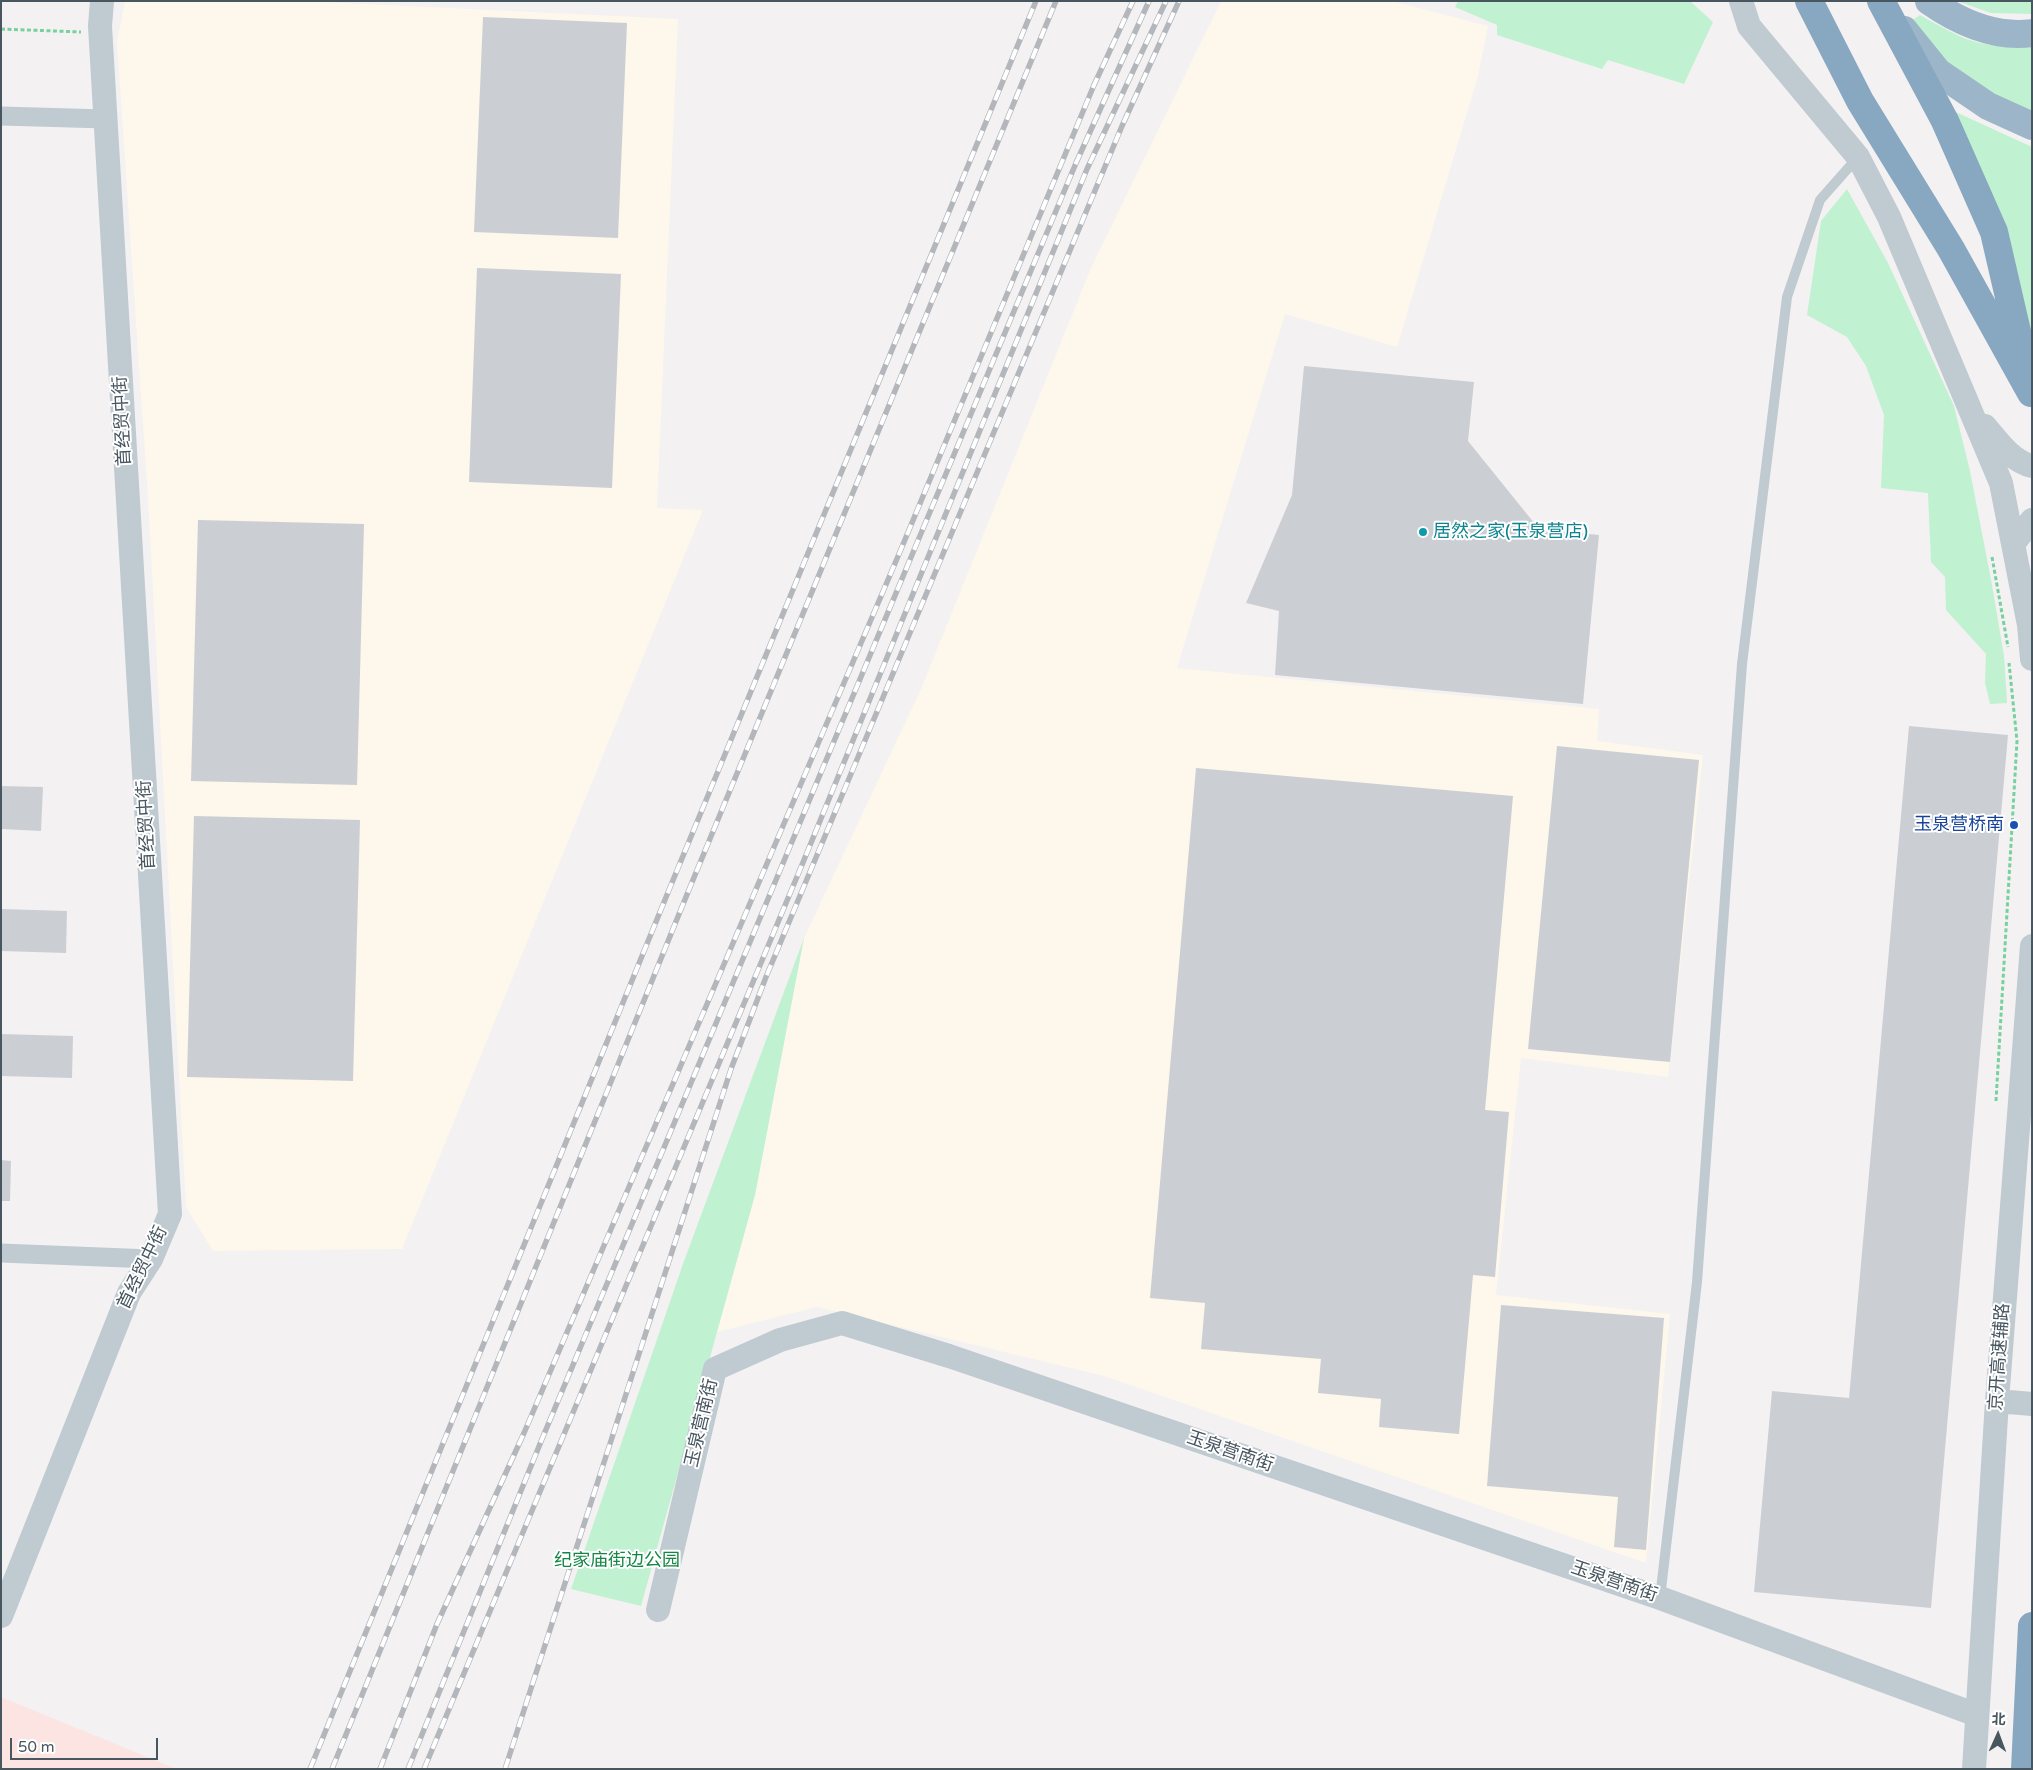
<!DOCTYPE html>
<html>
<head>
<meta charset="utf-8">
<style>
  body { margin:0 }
  #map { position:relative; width:2033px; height:1770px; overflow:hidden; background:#f4f1f2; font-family:"Varela Round","Noto Sans SC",sans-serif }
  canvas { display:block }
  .frame { position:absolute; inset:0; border:2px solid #485660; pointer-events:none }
  .north { position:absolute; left:1973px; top:1710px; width:50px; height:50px; -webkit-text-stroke:4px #fff; paint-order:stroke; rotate:2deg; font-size:14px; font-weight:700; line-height:20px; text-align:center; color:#485660 }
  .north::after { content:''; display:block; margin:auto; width:18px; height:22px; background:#485660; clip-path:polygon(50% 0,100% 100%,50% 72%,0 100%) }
  .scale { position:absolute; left:10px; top:1738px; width:148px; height:22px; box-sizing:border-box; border:2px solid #485660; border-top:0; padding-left:6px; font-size:15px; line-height:18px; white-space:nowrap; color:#485660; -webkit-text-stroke:4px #fff; paint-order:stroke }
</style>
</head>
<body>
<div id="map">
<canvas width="2033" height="1770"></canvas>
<div class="frame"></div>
<div class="north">北</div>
<div class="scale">50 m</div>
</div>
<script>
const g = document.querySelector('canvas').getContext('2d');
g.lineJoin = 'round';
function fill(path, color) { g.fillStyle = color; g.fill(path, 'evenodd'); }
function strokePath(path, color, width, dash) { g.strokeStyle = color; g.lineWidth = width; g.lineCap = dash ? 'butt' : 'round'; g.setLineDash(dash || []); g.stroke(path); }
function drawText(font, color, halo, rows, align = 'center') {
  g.font = font + ' "Varela Round","Noto Sans SC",sans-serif'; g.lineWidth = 4; g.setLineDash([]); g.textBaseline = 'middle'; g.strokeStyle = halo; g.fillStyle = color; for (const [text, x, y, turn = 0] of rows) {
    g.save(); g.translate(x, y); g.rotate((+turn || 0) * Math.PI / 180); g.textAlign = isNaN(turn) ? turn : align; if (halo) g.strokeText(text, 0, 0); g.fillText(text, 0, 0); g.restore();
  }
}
const commercial = new Path2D(`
  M125,1h178l375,18 -21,489 46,2 -301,739 -189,2 -27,-44 -38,-709 -31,-456z
  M1221,1h171l96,25 -10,50 -81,271 -112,-33 -108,354 422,41 -2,32 106,14 -35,322 -147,-19 -25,237 174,19 -24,249 -542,-187 -287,-69 -100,25 38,-137 49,-257 117,-249 170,-421z`);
const medical = new Path2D(`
  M1,1697l173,71v1h-173z`);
const green = new Path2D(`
  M1458,1h232l23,21 -29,62 -76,-24 -6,9 -105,-34v-10l-42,-18z
  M1957,1h75v13l-41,-1z
  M1920,15c45,25 59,35 112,29v73l-59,-30 -50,-44 -12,-22z
  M1947,108l85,39v189z
  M1847,189l41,74 66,143 16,65 22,114 12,71 3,47 -17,1 -5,-21 1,-29 -40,-44 -1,-33 -14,-15 -3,-69 -47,-5 3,-73 -18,-49 -19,-29 -40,-22 14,-94z
  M804,938l-49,257 -114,411 -70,-17 113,-328z`);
const building = new Path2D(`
  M483,17l144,6 -9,215 -144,-6z
  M477,268l144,6 -9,214 -143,-6z
  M1304,366l170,16 -6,59 71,88 60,6 -16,169 -308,-29 4,-64 -33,-8 46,-108z
  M198,520l166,4 -7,261 -166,-4z
  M1909,726l99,9 -77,873 -177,-16 18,-201 77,7z
  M1557,746l142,14 -29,302 -142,-13z
  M1196,768l317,28 -28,314 24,2 -14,165 -22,-2 -14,159 -80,-7 2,-28 -63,-6 3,-34 -120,-10 4,-46 -55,-5z
  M1,786l42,1 -2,44 -40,-2z
  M194,816l166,4 -7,261 -166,-4z
  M1,909l66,2 -1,42 -65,-2z
  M1,1034l72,2 -1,42 -71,-2z
  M1,1160l10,1 -1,40h-9z
  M1501,1305l163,13 -18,232 -32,-3 4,-50 -131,-11z`);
const path = new Path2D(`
  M1,29l80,3
  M1992,557l16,90
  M1996,1101l21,-360 -8,-78`);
const service = new Path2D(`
  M1660,1598l37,-316 45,-618 45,-367 33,-97 38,-43`);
const minor = new Path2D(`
  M1,116l105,3
  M1,1253l150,6`);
const tertiary = new Path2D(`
  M1741,1l8,25 109,131 31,60 112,266 28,142 3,34
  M1985,426c12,14 27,36 47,40
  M2013,544l19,-24
  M1997,1401l35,3
  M658,1610l57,-241 65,-29 62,-17 107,33 711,242 317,117
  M1,1616l128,-323 22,-34 19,-45 -70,-1188 2,-25
  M1974,1769l23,-368 35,-455`);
const trunk = new Path2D(`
  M1929,1c30,21 66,37 103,32
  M1904,30l34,42 50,34 44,20`);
const motorway = new Path2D(`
  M1809,1l51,100 91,148 80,144
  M1881,1l64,120 49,111 30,130
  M2025,1769l7,-143`);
const rail = new Path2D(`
  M310,1769l361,-884 365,-884
  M332,1769l356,-877 368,-891
  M380,1769l57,-145 87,-191 375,-879 195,-469 39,-84
  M408,1769l134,-330 534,-1276 73,-162
  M424,1769l380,-909 283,-691 79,-168
  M505,1769l226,-700 35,-92 356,-851 57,-125`);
const markers = [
  [1423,532,5,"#0f9aa8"],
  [2014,825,5,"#1a4fb4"]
];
const streetNames = [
  ["首经贸中街",123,421,-93],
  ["首经贸中街",147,825,-93],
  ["首经贸中街",143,1268,-64],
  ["京开高速辅路",2000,1357,-86],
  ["玉泉营南街",702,1423,-77],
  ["玉泉营南街",1230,1452,19],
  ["玉泉营南街",1614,1582,19]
];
const cultureNames = [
  ["居然之家(玉泉营店)",1433,532]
];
const transitNames = [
  ["玉泉营桥南",2004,825]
];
const parkNames = [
  ["纪家庙街边公园",617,1561]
];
fill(commercial, '#fdf7ec');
fill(medical, '#fce4e3');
fill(green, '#c0f1d0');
fill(building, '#cbcfd4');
strokePath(path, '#76d19e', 3, [4, 2.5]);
strokePath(service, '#bfcad1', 10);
strokePath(minor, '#bfcad1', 19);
strokePath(tertiary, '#bfcad1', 24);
strokePath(trunk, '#9cb5c9', 28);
strokePath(motorway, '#88a7c1', 28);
strokePath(rail, '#b3b7bc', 5.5);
strokePath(rail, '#fff', 4, [11]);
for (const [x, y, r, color] of markers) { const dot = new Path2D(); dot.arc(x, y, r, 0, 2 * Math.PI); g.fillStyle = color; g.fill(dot); strokePath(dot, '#fff', 2); }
drawText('18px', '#485660', '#fff', streetNames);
drawText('18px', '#0d838f', '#fff', cultureNames, 'left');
drawText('18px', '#164399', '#fff', transitNames, 'right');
drawText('18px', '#158646', '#fff', parkNames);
</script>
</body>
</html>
